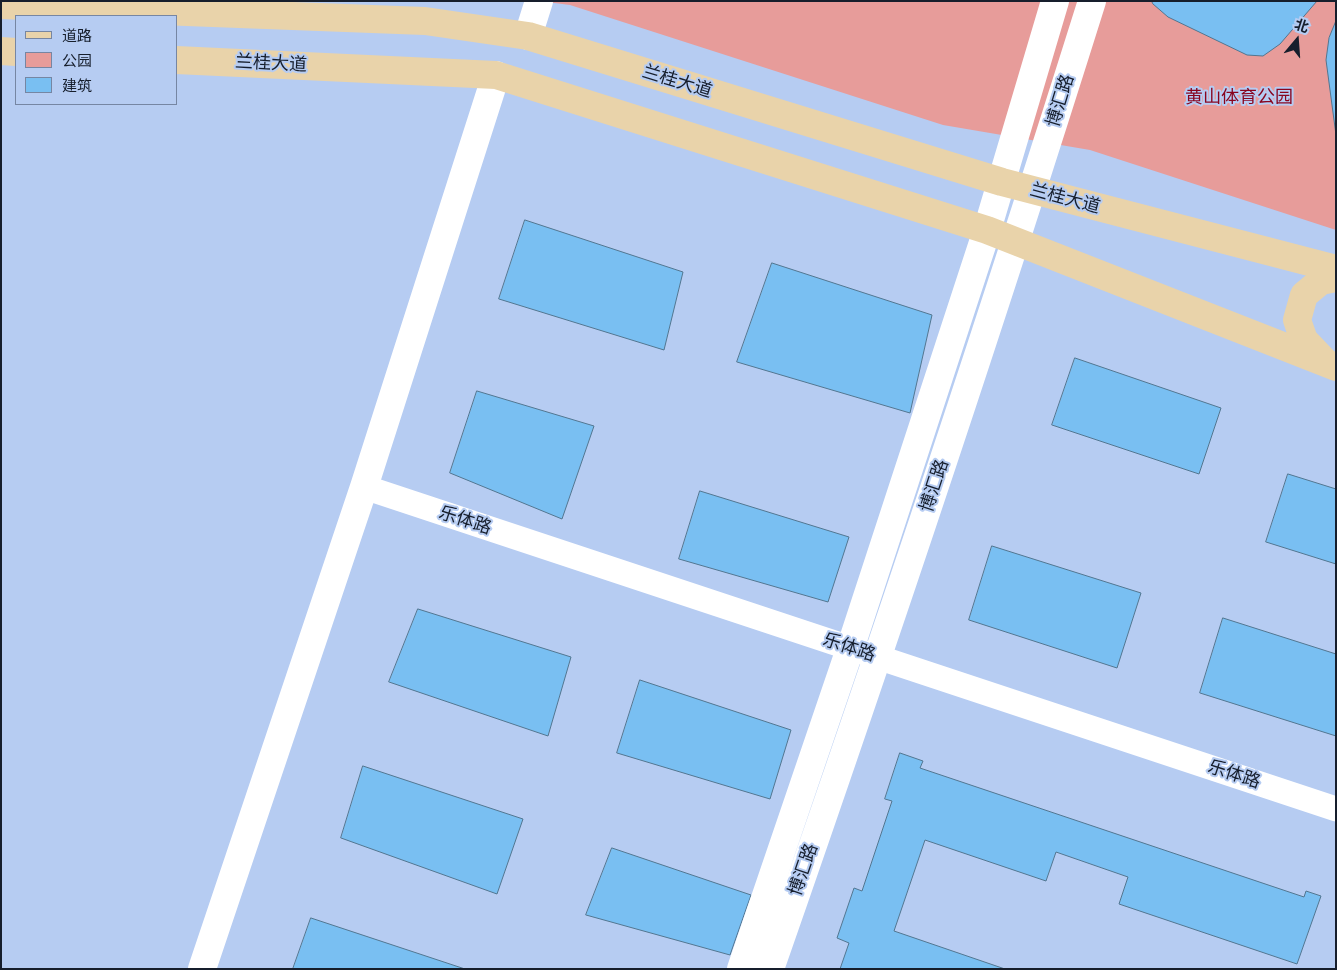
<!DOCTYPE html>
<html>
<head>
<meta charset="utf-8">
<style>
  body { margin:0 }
  #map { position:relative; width:1337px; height:970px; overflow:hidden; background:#b6ccf2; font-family:"Space Grotesk","Noto Sans SC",sans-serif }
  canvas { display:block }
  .frame { position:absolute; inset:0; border:2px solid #161e2c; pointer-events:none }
  .legend { position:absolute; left:15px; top:15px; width:162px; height:90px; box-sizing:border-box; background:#b6ccf2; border:1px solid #7686a3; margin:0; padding:6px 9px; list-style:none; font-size:15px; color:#161e2c }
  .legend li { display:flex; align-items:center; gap:10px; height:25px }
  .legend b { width:25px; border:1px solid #7686a3 }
  .north { position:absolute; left:1272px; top:15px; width:50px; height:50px; -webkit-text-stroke:4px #b6ccf2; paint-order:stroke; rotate:18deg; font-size:14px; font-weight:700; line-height:20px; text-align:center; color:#161e2c }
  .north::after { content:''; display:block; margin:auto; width:18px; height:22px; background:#161e2c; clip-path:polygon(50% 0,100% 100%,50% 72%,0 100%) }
</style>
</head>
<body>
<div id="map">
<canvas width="1337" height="970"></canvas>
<div class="frame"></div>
<ul class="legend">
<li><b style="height:6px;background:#e9d3aa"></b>道路</li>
<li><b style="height:14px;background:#e79c9a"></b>公园</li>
<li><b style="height:14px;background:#79bff2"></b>建筑</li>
</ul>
<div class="north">北</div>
</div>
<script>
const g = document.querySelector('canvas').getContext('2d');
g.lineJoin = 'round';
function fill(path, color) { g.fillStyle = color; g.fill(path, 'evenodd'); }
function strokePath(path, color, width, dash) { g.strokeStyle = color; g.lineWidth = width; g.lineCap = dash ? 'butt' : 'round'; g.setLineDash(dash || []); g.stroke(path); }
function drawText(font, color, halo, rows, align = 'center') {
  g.font = font + ' "Space Grotesk","Noto Sans SC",sans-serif'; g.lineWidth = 4; g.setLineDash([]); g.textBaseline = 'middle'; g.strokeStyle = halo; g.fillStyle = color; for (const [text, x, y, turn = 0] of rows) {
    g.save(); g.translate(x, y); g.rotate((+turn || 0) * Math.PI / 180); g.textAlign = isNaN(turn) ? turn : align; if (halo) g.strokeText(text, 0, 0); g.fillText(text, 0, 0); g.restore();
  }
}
const green = new Path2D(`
  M539,1h797v229l-246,-80 -147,-25 -373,-120z`);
const building = new Path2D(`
  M1152,1h165l-37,43 -17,12 -16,-1 -79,-38 -15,-13z
  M1336,21v114l-10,-75 3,-22z
  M525,220l158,52 -19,78 -165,-51z
  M772,263l160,52 -22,98 -173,-51z
  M1075,358l146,50 -22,66 -147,-49z
  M477,391l117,35 -32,93 -112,-46z
  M1288,474l48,15v75l-70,-22z
  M700,491l149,46 -21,65 -149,-43z
  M992,546l149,47 -24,75 -148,-48z
  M418,609l153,48 -23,79 -159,-54z
  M1223,618l113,36v82l-136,-43z
  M640,680l151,50 -21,69 -153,-46z
  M900,753l23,8 -3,7 384,129 2,-6 15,5 -24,68 -178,-60 9,-27 -72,-25 -10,29 -121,-41 -31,91 111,38h-165l9,-26 -12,-5 17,-50 8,3 30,-90 -7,-2z
  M363,766l160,53 -26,75 -156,-56z
  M612,848l139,47 -21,60 -144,-40z
  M311,918l154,51h-172z`);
const minor = new Path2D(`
  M364,487l972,322`);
const tertiary = new Path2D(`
  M528,36l11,-35
  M202,969l162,-482 132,-412`);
const secondary = new Path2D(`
  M741,969l109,-320 137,-419 68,-229
  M770,969c112,-321 220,-643 322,-968`);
const primary = new Path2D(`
  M1,5l424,16 103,15 474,146 334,87
  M1,51l15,1
  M176,60l320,15 491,155 349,137
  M1324,361l-20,-21 -7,-20 7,-25 17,-14 15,-3`);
const streetNames = [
  ["兰桂大道",271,64,3],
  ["兰桂大道",677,82,17],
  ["博汇路",1061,101,-73],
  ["兰桂大道",1065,199,15],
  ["博汇路",935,486,-72],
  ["乐体路",465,521,18],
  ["乐体路",849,648,18],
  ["乐体路",1234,775,18],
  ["博汇路",804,870,-71]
];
const parkNames = [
  ["黄山体育公园",1239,98]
];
fill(green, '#e79c9a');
fill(building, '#79bff2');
strokePath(building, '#527690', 1);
strokePath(minor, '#fff', 25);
strokePath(tertiary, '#fff', 28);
strokePath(secondary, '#fff', 28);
strokePath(primary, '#e9d3aa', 28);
drawText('18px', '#161e2c', '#b6ccf2', streetNames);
drawText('18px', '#88041e', '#b6ccf2', parkNames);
</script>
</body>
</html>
